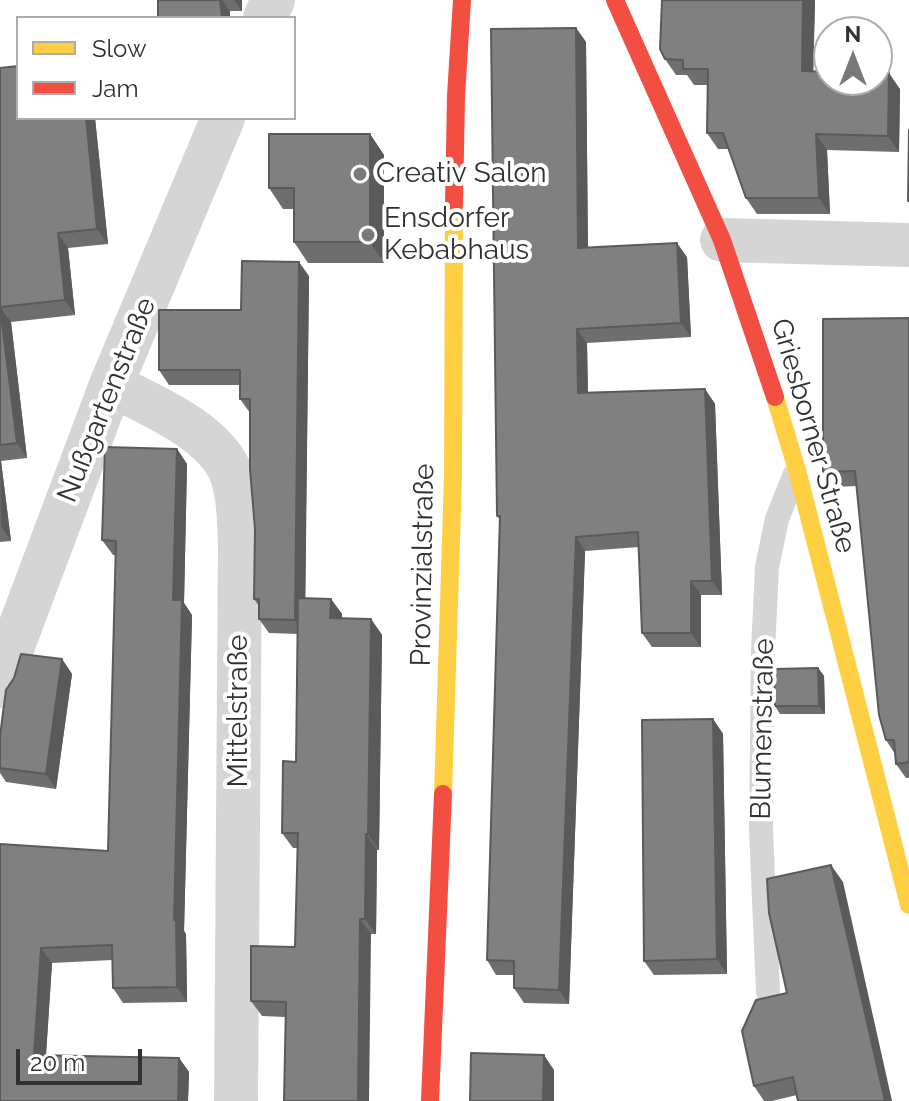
<!DOCTYPE html>
<html>
<head>
<meta charset="utf-8">
<style>
  body { margin:0 }
  #map { position:relative; width:909px; height:1101px; overflow:hidden; background:#fff; font-family:Raleway,sans-serif }
  canvas { display:block }
  .legend { position:absolute; left:16px; top:16px; width:280px; height:104px; box-sizing:border-box; background:#fff; border:2px solid #adadad; margin:0; padding:10px 14px; list-style:none; font-size:24px; color:#313131 }
  .legend li { display:flex; align-items:center; gap:16px; height:40px }
  .legend b { width:40px; border:2px solid #adadad }
  .north { position:absolute; left:813px; top:16px; width:80px; height:80px; box-sizing:border-box; background:#fff; border:2px solid #adadad; border-radius:50%; rotate:0deg; font-size:22px; font-weight:700; line-height:32px; text-align:center; color:#313131 }
  .north::after { content:''; display:block; margin:auto; width:28px; height:36px; background:#797979; clip-path:polygon(50% 0,100% 100%,50% 72%,0 100%) }
  .scale { position:absolute; left:16px; top:1049px; width:126px; height:36px; box-sizing:border-box; border:4px solid #313131; border-top:0; padding-left:10px; font-size:24px; line-height:28px; white-space:nowrap; color:#313131; -webkit-text-stroke:6px #fff; paint-order:stroke }
</style>
</head>
<body>
<div id="map">
<canvas width="909" height="1101"></canvas>
<ul class="legend">
<li><b style="height:10px;background:#ffcf43"></b>Slow</li>
<li><b style="height:10px;background:#f24e42"></b>Jam</li>
</ul>
<div class="north">N</div>
<div class="scale">20 m</div>
</div>
<script>
const g = document.querySelector('canvas').getContext('2d');
g.lineJoin = 'round';
function strokePath(path, color, width, dash) { g.strokeStyle = color; g.lineWidth = width; g.lineCap = dash ? 'butt' : 'round'; g.setLineDash(dash || []); g.stroke(path); }
function fill(path, color) { g.fillStyle = color; g.fill(path, 'evenodd'); }
function drawText(font, color, halo, rows, align = 'center') {
  g.font = font + ' Raleway,sans-serif'; g.lineWidth = 8; g.setLineDash([]); g.textBaseline = 'middle'; g.strokeStyle = halo; g.fillStyle = color; for (const [text, x, y, turn = 0] of rows) {
    g.save(); g.translate(x, y); g.rotate((+turn || 0) * Math.PI / 180); g.textAlign = isNaN(turn) ? turn : align; if (halo) g.strokeText(text, 0, 0); g.fillText(text, 0, 0); g.restore();
  }
}
const lane = new Path2D(`
  M768,992l-7,-162 2,-180 4,-83 10,-48 17,-43`);
const street = new Path2D(`
  M265,18l8,-18
  M722,240l187,5
  M111,385c38,19 106,47 121,91 7,22 7,45 8,68l-4,557
  M0,686l8,-27 103,-274 112,-267`);
const slow = new Path2D(`
  M775,397l22,73 112,435
  M443,794l10,-318 1,-271`);
const jam = new Path2D(`
  M615,0l107,240 53,157
  M454,205l2,-109 6,-96
  M430,1101l13,-307`);
const wall = new Path2D(`
  M158,0h84v11h-12z
  M662,0h153l-2,71 87,18 -1,63 -72,-2 3,64h-73l-11,-16 -17,-49h-11l-11,-16 1,-48h-14l-7,-10h-11l-11,-16z
  M576,28l10,14 2,206 99,9 4,80 -104,6 1,50 117,-4 10,15 7,191h-21v52h-49l-10,-14 -3,-86 -54,4 -16,453 -45,-1 -10,-15v-13h-18l-9,-15 13,-440 -3,-4z
  M0,68l95,50 13,126 -40,4 7,67 -64,7 16,136 -26,3 10,80 -11,1z
  M370,134l14,21v108h-76l-14,-21v-33h-11l-14,-21z
  M309,276l-4,322 26,1 11,15v5h29l11,16 -3,215h-2l-1,84h-5l-86,83 -23,-1 -11,-15 44,-54 3,-99h-5l-11,-15 14,-71 2,-128 -29,-1 -10,-14v-13l-5,-7 1,-70 -5,-116 -10,-14v-14h-71l-10,-15 82,-60z
  M909,318v460h-3l-10,-14 -1,-10 -9,-14 -29,-254 -23,1 -11,-15z
  M177,449l10,15 -3,139 8,12 -8,316 2,3 1,68 -64,1 -10,-15 -1,-28 -60,3 -6,92 133,3 10,14 -1,29h-188v-257l108,7 8,-296h-3l-11,-15z
  M62,659l10,15 -16,115 -50,-7 -6,-9v-37z
  M818,668l6,8 1,38h-45l-5,-8z
  M713,719l10,15 4,240 -73,1 -10,-14z
  M843,882l-46,213 -25,6h-8l-10,-15 33,-93z`);
const shadedWall = new Path2D(`
  M220,0h2l8,11v7h-8z
  M234,0h8v11z
  M803,0h12l-2,87 -11,-16z
  M576,28l10,14 2,220 -10,-14z
  M889,73l11,16 -1,63 -11,-16z
  M86,118h9l13,126 -11,-15z
  M370,134l14,21v108l-14,-21z
  M816,134l11,16 3,64 -11,-16z
  M58,233l10,15 7,67 -10,-15z
  M677,243l10,14 4,80 -10,-14z
  M299,262l10,14 -4,358 -10,-14z
  M0,307l11,15 16,136 -10,-15z
  M577,329l10,14 1,64 -10,-14z
  M705,389l10,15 7,191 -10,-14z
  M177,449l10,15 -3,139 8,12 -8,316 2,3 1,68 -10,-15 -3,-67 -1,-320z
  M0,459l1,2 10,80 -10,-15z
  M576,537l9,14 -16,453 -10,-14z
  M691,581l10,14v52l-10,-14z
  M331,599l11,15 -1,20 -11,-16z
  M371,619l11,16 -3,215 -11,-16z
  M62,659l10,15 -16,115 -10,-15z
  M818,668l6,8 1,38 -6,-8z
  M713,719l10,15 4,240 -10,-15z
  M366,834l11,16 -1,84 -11,-15z
  M831,865l12,17 49,219h-7z
  M360,919l11,15 -2,167h-11z
  M41,948l11,15 -7,107 -11,-15z
  M544,1055l10,15v31h-11z
  M179,1058l10,14 -1,29h-10z`);
const building = new Path2D(`
  M158,0h62l2,18h-64z
  M662,0h141l-1,71 27,1v8h48v-7h12l-1,63 -72,-2 3,64h-73l-23,-65h-16l1,-64h-25v-9l-18,-1 -5,-10z
  M576,28l2,220 99,-5 4,80 -104,6 1,64 127,-4 7,192h-21v52h-49l-4,-101 -62,5 -17,453 -45,-2v-27l-27,-1 13,-444h-3l-6,-487z
  M18,66v52h68l11,111 -39,4 7,67 -65,7 17,136 -17,2v-377z
  M909,130v71h-1z
  M269,134h101v108h-76v-54h-25z
  M242,261l57,1 -4,358 -36,-1v-20h-5l1,-70 -5,-60v-70h-10v-29h-81v-60h82z
  M909,318v444l-13,2 -2,-24h-8l-7,-25 -24,-244 -32,1v-153z
  M105,447l72,2 -4,151h9l-8,320h2l1,67 -64,1 -1,-43 -71,3 -7,107 145,3 -1,43h-178v-257l108,7 8,-310 -14,-1z
  M298,598l33,1 -1,19 41,1 -3,215h-2l-1,85h-5l-2,182h-74l2,-99 -35,-1v-55l44,1 3,-114h-16l1,-72 13,1z
  M21,654l41,5 -16,115 -46,-6v-32l6,-46 8,-12z
  M818,668l1,38h-44l-1,-37z
  M713,719l4,240 -73,2 -2,-241z
  M831,865l54,236h-87l-5,-24 -39,9 -12,-55 14,-31 31,-7 -18,-80 -2,-34z
  M471,1053l73,2 -1,46h-73z`);
const markers = [
  [360,174,8,"#797979"],
  [368,235,8,"#797979"]
];
const poiNames = [
  ["Creativ Salon",376,174],
  ["Ensdorfer",384,219],
  ["Kebabhaus",384,251]
];
const streetNames = [
  ["Nußgartenstraße",107,400,-68],
  ["Griesborner Straße",813,436,74],
  ["Provinzialstraße",423,565,-89],
  ["Mittelstraße",239,711,-90],
  ["Blumenstraße",763,729,-89]
];
strokePath(lane, '#d5d5d5', 24);
strokePath(street, '#d5d5d5', 44);
strokePath(slow, '#ffcf43', 18);
strokePath(jam, '#f24e42', 18);
fill(wall, '#6e6e6e');
fill(shadedWall, '#5a5a5a');
fill(building, '#808080');
strokePath(building, '#5a5a5a', 2);
for (const [x, y, r, color] of markers) { const dot = new Path2D(); dot.arc(x, y, r, 0, 2 * Math.PI); g.fillStyle = color; g.fill(dot); strokePath(dot, '#fff', 3); }
drawText('28px', '#313131', '#fff', poiNames, 'left');
drawText('28px', '#313131', '#fff', streetNames);
</script>
</body>
</html>
